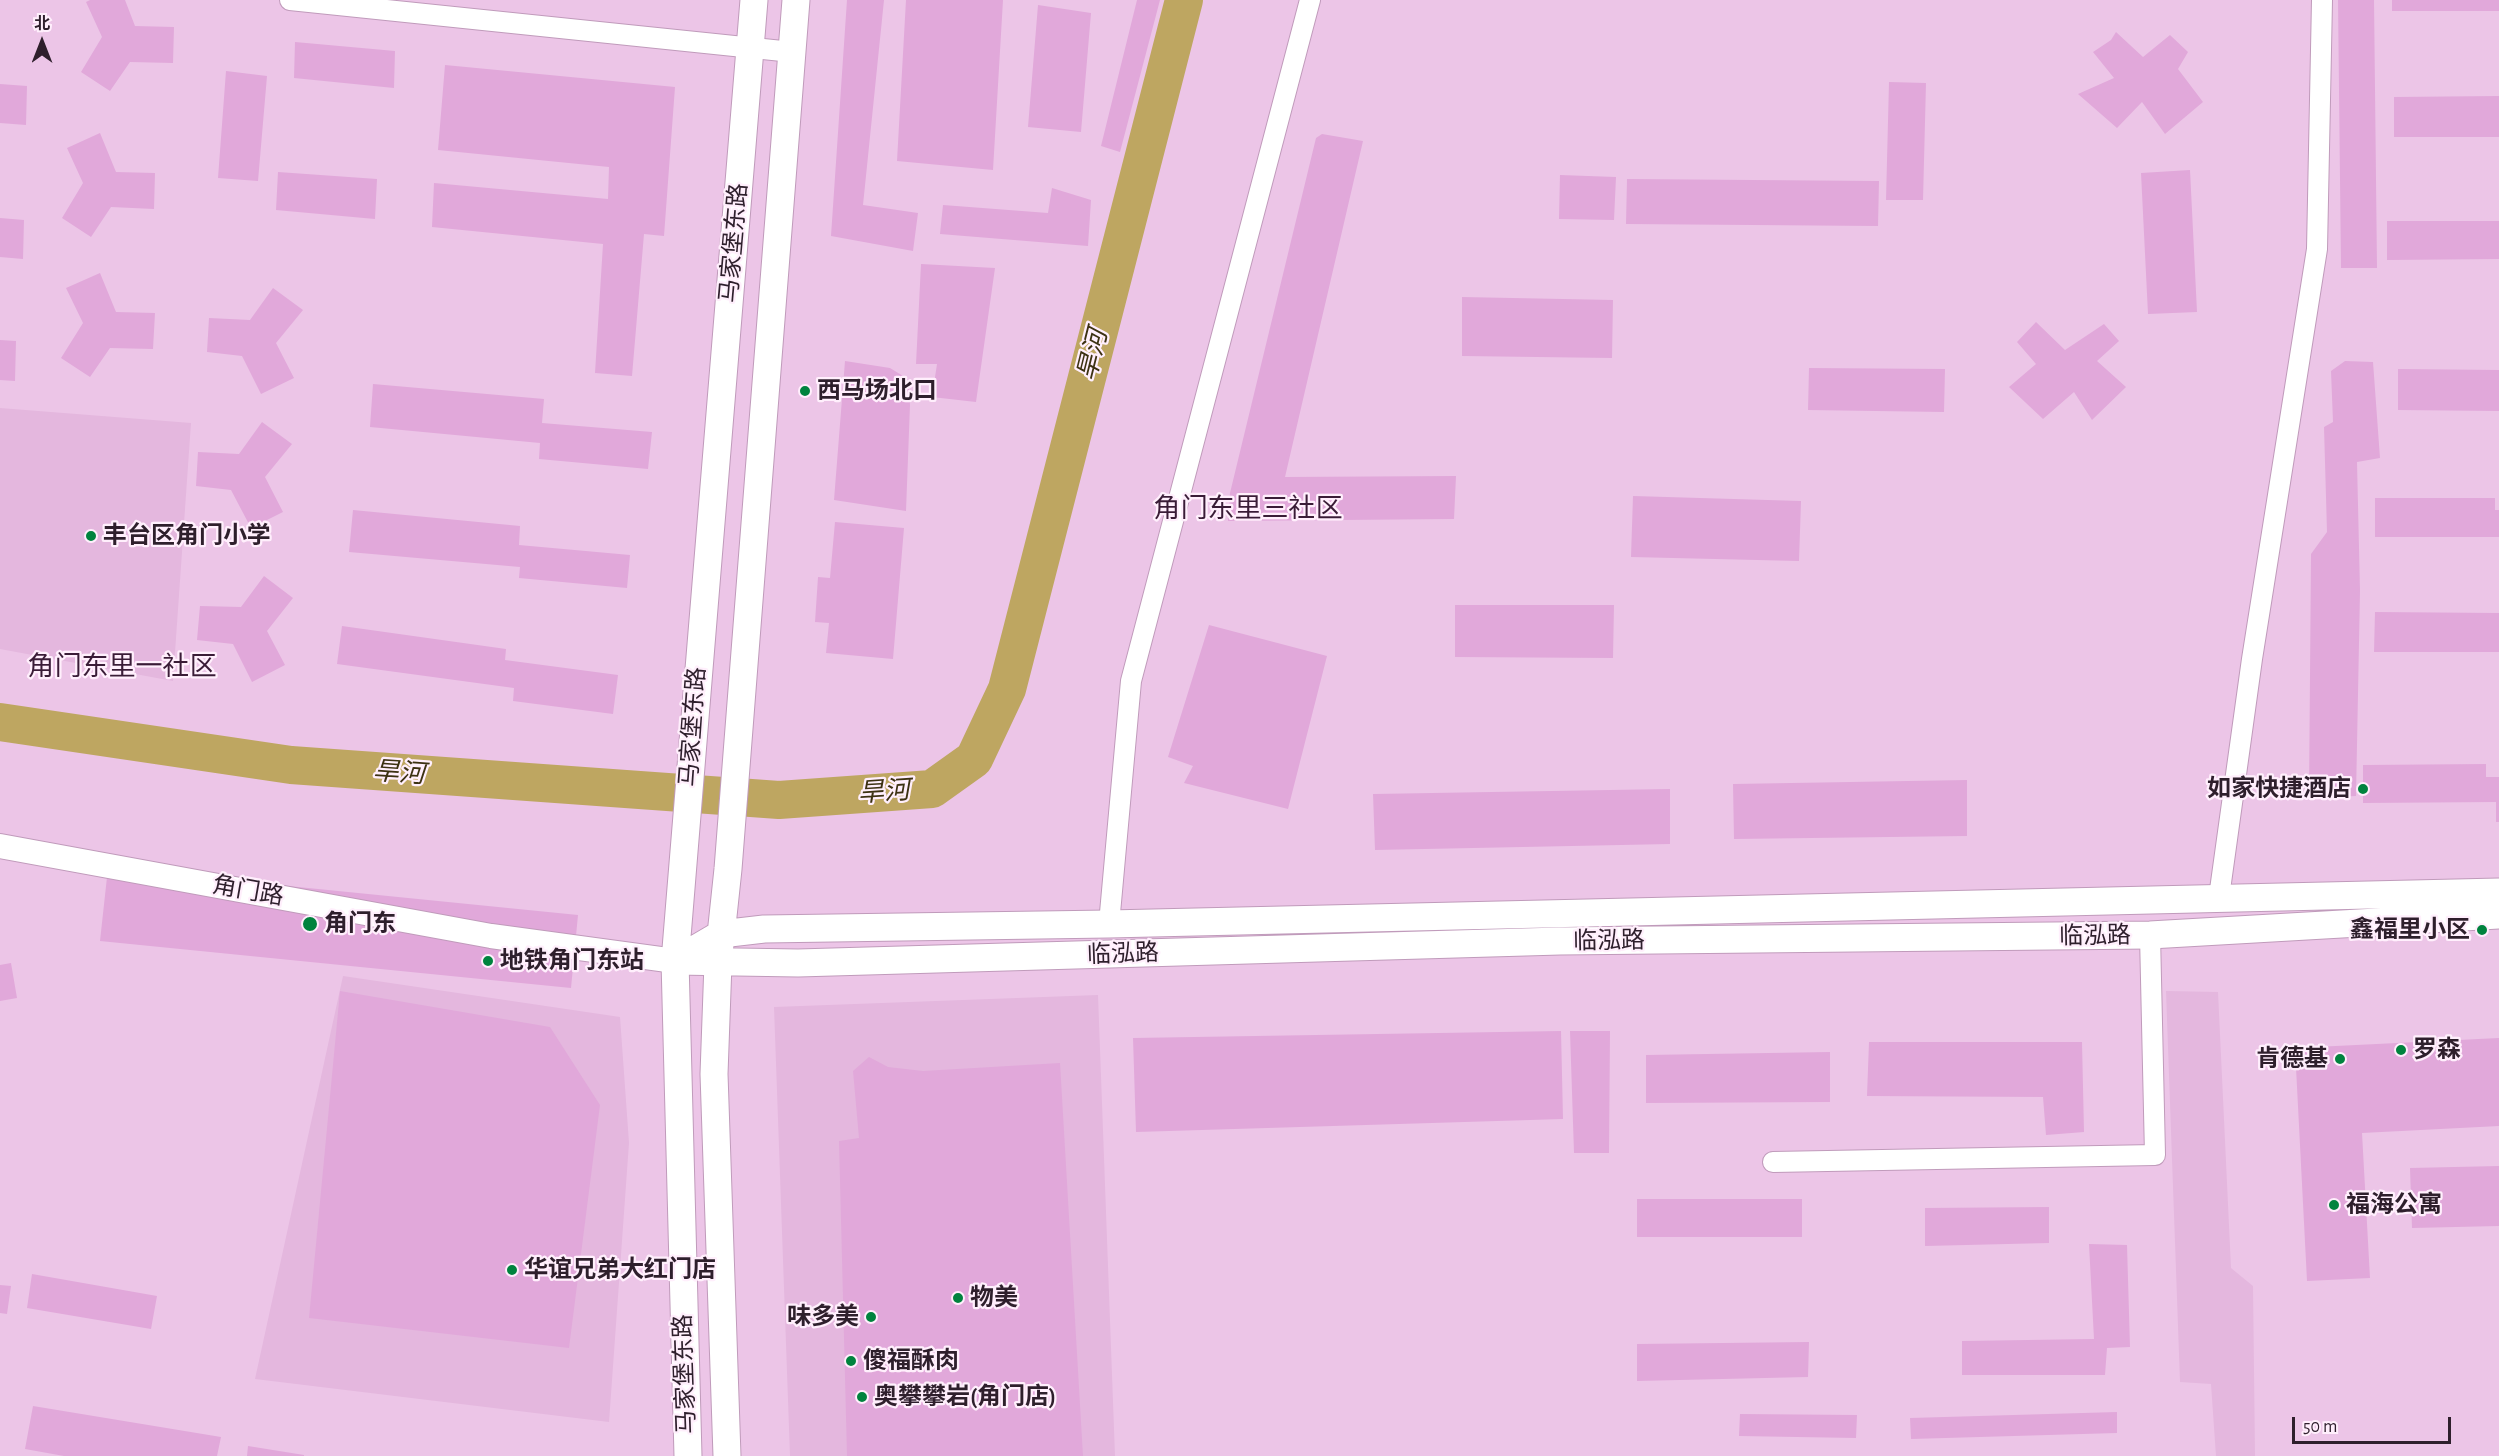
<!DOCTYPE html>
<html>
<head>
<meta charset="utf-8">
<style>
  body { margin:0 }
  #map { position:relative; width:2499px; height:1456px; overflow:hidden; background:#ecc5e7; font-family:"Alegreya Sans","Noto Sans SC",sans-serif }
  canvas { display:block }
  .north { position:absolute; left:12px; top:12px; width:60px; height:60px; -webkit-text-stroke:4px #ffeffc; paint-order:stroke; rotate:0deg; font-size:16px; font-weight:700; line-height:24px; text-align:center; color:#2e1f2c }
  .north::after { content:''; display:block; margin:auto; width:21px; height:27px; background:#2e1f2c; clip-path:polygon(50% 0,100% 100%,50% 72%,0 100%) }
  .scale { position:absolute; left:2292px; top:1417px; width:159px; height:27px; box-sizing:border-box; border:3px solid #2e1f2c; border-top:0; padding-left:8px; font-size:18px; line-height:21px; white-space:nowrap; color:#2e1f2c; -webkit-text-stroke:4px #ffeffc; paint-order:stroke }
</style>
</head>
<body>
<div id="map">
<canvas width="2499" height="1456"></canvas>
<div class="north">北</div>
<div class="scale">50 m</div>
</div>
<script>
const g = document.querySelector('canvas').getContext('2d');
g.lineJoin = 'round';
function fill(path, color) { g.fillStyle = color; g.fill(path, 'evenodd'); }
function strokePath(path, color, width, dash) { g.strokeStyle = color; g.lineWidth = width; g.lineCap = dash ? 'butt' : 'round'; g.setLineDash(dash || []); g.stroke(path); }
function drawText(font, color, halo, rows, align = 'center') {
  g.font = font + ' "Alegreya Sans","Noto Sans SC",sans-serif'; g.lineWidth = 4.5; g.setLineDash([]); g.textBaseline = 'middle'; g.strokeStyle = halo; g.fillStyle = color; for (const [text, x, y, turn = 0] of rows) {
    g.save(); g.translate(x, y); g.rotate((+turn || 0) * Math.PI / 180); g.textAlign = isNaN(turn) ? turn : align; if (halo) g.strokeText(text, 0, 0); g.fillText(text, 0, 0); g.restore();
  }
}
const built = new Path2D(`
  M0,408l191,15 -18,258 -173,-32z
  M343,976l277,41 9,126 -20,279 -354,-43z
  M2166,991l52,1 13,276 22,18 2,170h-39l-5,-72 -31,-2z
  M1098,995l17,461h-325l-16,-449z`);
const river = new Path2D(`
  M0,722l291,43 488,35 153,-11 42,-30 33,-70 177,-689`);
const building = new Path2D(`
  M90,0h35l10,26 39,1 -1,36 -43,-1 -20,29 -29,-19 21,-35 -16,-35z
  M847,0h37l-21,205 55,8 -5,38 -82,-15z
  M906,0h97l-10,170 -96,-9z
  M1137,0h23l-40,152 -19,-6z
  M2338,0h36l3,268h-36z
  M2392,0h107v11h-107z
  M1038,5l53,8 -10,119 -53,-5z
  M2116,32l27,25 27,-22 18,17 -10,17 25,33 -38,32 -23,-32 -25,26 -39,-34 36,-16 -21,-26 18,-12z
  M295,42l100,9 -1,37 -100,-10z
  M445,65l230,22 -11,149 -20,-2 -12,142 -37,-3 8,-129 -171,-17 2,-44 174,16 1,-32 -171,-17z
  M226,71l41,5 -9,105 -40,-3z
  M1889,82l37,1 -3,117h-37z
  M0,84l27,2 -1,39 -26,-2z
  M2499,96v41h-105v-40z
  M100,133l16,39 39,1 -1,36 -43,-2 -20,30 -29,-19 21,-35 -16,-35z
  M1322,134l41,7 -78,336 171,-1 -2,43 -226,2 2,-28 86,-355z
  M2190,170l7,142 -49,2 -7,-141z
  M278,172l99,7 -2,40 -99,-9z
  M1560,175l56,2 -2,43 -55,-1z
  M1627,179l252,2 -1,45 -252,-2z
  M1052,188l39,12 -3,46 -148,-12 3,-29 105,8z
  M0,218l24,2 -1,39 -23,-2z
  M2387,221h112v38l-112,1z
  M921,264l74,4 -19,134 -44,-5 5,-33h-21z
  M100,273l16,39 39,1 -2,36 -43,-1 -20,29 -29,-19 22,-35 -17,-35z
  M273,288l30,22 -27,33 18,35 -33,16 -19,-38 -35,-4 2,-34 41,2z
  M1462,297l151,3 -1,58 -150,-2z
  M2036,322l29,28 39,-26 15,17 -22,20 29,26 -34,33 -18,-28 -31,27 -34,-32 27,-23 -19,-22z
  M0,340l16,1 -1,40 -15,-1z
  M845,361l45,7 18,11 2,26 -4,106 -72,-11z
  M2345,361l28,1 7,96 -23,4 3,129 -4,205 -47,2 2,-244 16,-22 -3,-105 9,-5 -2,-51z
  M1809,368l136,1 -1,43 -136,-2z
  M2398,369l101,1v41l-101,-1z
  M373,384l171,15 -2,24 110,9 -4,37 -109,-10 1,-16 -170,-16z
  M262,422l30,22 -27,33 18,35 -32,16 -20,-38 -35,-4 2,-34 41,2z
  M1633,496l168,5 -2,60 -168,-4z
  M2375,498h120v12h4v27h-124z
  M353,510l167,16 -1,19 111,10 -3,33 -108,-10 1,-11 -171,-15z
  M835,522l69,6 -11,131 -67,-6 3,-30 -14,-1 3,-45 12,1z
  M264,576l29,22 -26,33 18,34 -33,17 -19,-38 -36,-4 3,-34 41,1z
  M1455,605h159l-1,53 -158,-1z
  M2375,612l124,1v39h-125z
  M1209,625l118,31 -39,153 -104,-26 9,-17 -25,-9z
  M342,626l164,23 -1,11 113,15 -5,39 -100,-13 1,-13 -177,-24z
  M2486,764v13h13v45h-3v-20l-133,1v-38z
  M1967,780v56l-233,3 -1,-55z
  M1670,789v55l-295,6 -2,-56z
  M108,868l470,47 -7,73 -471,-47z
  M11,963l6,35 -17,3v-36z
  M340,991l210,36 50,78 -31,243 -260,-30z
  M1561,1031l2,88 -427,13 -3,-94z
  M1570,1031h40l-1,122h-35z
  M2499,1038v88l-137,7 8,145 -63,3 -12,-233z
  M1869,1042h213l2,90 -38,3 -3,-38 -176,-1z
  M1830,1052v50l-184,1v-48z
  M869,1057l19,10 35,4 137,-8 23,393h-236l-8,-315 20,-3 -6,-67z
  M2499,1166v60l-87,2 -2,-60z
  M1637,1199h165v38h-165z
  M2049,1207v36l-124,3v-38z
  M2089,1244l38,1 3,102 -23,1 -2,27h-143v-34l132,-2z
  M32,1274l125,22 -6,33 -124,-21z
  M0,1285l11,1 -4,28 -7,-1z
  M1809,1342l-1,35 -171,4v-37z
  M33,1406l188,31 -4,19h-153l-39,-7z
  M2117,1412v21l-206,6 -1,-21z
  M1740,1414l117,1 -1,23 -117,-2z
  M248,1446l56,9v1h-57z`);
const minor = new Path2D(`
  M290,0l502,52
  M2219,897l33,-238 65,-410 5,-249
  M1109,924l22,-243 179,-681
  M1773,1162l382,-7 -5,-220`);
const tertiary = new Path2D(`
  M0,846l491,90 184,25`);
const secondary = new Path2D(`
  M675,961l46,-27 43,-5 345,-5 1390,-32
  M675,961l123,2 762,-22 590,-6 349,-20
  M688,1456l-13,-495 79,-961
  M727,1456l-13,-382 4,-111 10,-94 68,-869`);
const markers = [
  [805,391,6,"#00833e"],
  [91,536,6,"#00833e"],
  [2363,789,6,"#00833e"],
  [310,924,8,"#00833e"],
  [2482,930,6,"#00833e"],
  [488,961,6,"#00833e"],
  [2401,1050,6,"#00833e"],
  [2340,1059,6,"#00833e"],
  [2334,1205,6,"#00833e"],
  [512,1270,6,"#00833e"],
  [958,1298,6,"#00833e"],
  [871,1317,6,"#00833e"],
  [851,1361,6,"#00833e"],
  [862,1397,6,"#00833e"]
];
const streetNames = [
  ["马家堡东路",734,243,-85],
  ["马家堡东路",693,727,-86],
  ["角门路",248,891,10],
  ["临泓路",2095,936,-1],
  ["临泓路",1609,941,-1],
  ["临泓路",1123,954,-2],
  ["马家堡东路",685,1374,-92]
];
const poiNames = [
  ["西马场北口",817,391],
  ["丰台区角门小学",103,536],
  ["如家快捷酒店",2351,789,"right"],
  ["角门东",324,924],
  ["鑫福里小区",2470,930,"right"],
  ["地铁角门东站",500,961],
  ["罗森",2413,1050],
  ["肯德基",2328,1059,"right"],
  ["福海公寓",2346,1205],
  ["华谊兄弟大红门店",524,1270],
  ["物美",970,1298],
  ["味多美",859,1317,"right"],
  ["傻福酥肉",863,1361],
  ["奥攀攀岩(角门店)",874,1397]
];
const waterNames = [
  ["旱河",1093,355,-76],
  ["旱河",399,773,4],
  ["旱河",884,792,-4]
];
const quarterNames = [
  ["角门东里三社区",1248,509],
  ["角门东里一社区",122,667]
];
fill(built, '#e4b7de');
strokePath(river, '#bea661', 38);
fill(building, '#e1a8da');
strokePath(minor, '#c09bbb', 22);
strokePath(tertiary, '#c09bbb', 26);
strokePath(secondary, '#c09bbb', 29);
strokePath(minor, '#fff', 20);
strokePath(tertiary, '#fff', 24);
strokePath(secondary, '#fff', 27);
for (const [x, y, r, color] of markers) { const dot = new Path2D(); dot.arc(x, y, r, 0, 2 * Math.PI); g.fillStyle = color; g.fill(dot); strokePath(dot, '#ffeffc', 2); }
drawText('24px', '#2e1f2c', '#ffeffc', streetNames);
drawText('bold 24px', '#2e1f2c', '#ffeffc', poiNames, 'left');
drawText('italic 26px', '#3c3112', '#ffeffc', waterNames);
drawText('27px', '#3a1c37', '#ffeffc', quarterNames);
</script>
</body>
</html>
